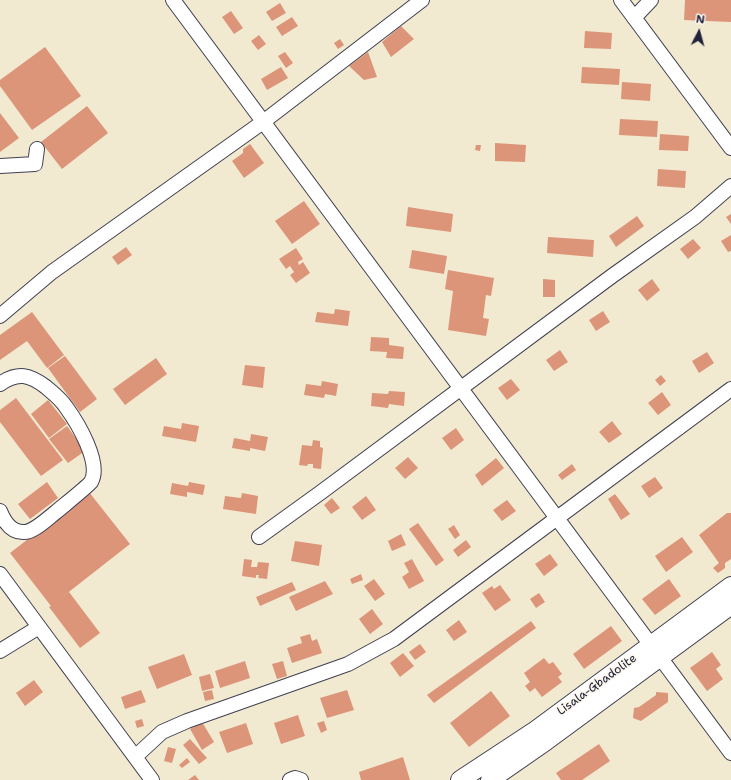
<!DOCTYPE html>
<html>
<head>
<meta charset="utf-8">
<style>
  body { margin:0 }
  #map { position:relative; width:731px; height:780px; overflow:hidden; background:#f1ead1; font-family:"Shantell Sans",sans-serif }
  canvas { display:block }
  .north { position:absolute; left:679px; top:12px; width:40px; height:40px; -webkit-text-stroke:3px #fbf7ec; paint-order:stroke; rotate:6deg; font-size:11px; font-weight:700; line-height:16px; text-align:center; color:#22223b }
  .north::after { content:''; display:block; margin:auto; width:14px; height:18px; background:#22223b; clip-path:polygon(50% 0,100% 100%,50% 72%,0 100%) }
</style>
</head>
<body>
<div id="map">
<canvas width="731" height="780"></canvas>
<div class="north">N</div>
</div>
<script>
const g = document.querySelector('canvas').getContext('2d');
g.lineJoin = 'round';
function fill(path, color) { g.fillStyle = color; g.fill(path, 'evenodd'); }
function strokePath(path, color, width, dash) { g.strokeStyle = color; g.lineWidth = width; g.lineCap = dash ? 'butt' : 'round'; g.setLineDash(dash || []); g.stroke(path); }
function drawText(font, color, halo, rows, align = 'center') {
  g.font = font + ' "Shantell Sans",sans-serif'; g.lineWidth = 3.5; g.setLineDash([]); g.textBaseline = 'middle'; g.strokeStyle = halo; g.fillStyle = color; for (const [text, x, y, turn = 0] of rows) {
    g.save(); g.translate(x, y); g.rotate((+turn || 0) * Math.PI / 180); g.textAlign = isNaN(turn) ? turn : align; if (halo) g.strokeText(text, 0, 0); g.fillText(text, 0, 0); g.restore();
  }
}
const building = new Path2D(`
  M685,0h46v22l-47,-2z
  M280,3l6,10 -14,8 -6,-9z
  M231,11l12,17 -9,6 -12,-17z
  M292,17l6,9 -16,10 -6,-9z
  M401,26l13,13 -23,18 -9,-15z
  M585,31l27,2 -1,16 -27,-1z
  M259,35l7,9 -8,6 -7,-9z
  M340,39l4,6 -6,4 -4,-6z
  M45,47l36,49 -49,34 -32,-44v-6z
  M285,52l8,11 -7,5 -8,-12z
  M368,52l9,25 -13,3 -15,-14z
  M281,67l7,11 -21,12 -6,-11z
  M582,67l38,2 -1,16 -38,-2z
  M622,82l29,2 -1,17 -29,-2z
  M87,106l21,27 -46,36 -21,-27z
  M0,113l19,25 -19,14z
  M620,119l38,2 -1,16 -38,-2z
  M660,134l29,2 -1,15 -29,-1z
  M495,143l31,2 -1,17 -30,-1z
  M250,144l14,19 -20,15 -12,-17 11,-8v-4z
  M476,145h5l-1,6 -5,-1z
  M658,169l28,2 -1,17 -28,-2z
  M304,201l16,23 -28,20 -17,-23z
  M408,207l45,7 -2,18 -45,-6z
  M731,214v10l-5,-7z
  M637,216l7,10 -28,21 -7,-11z
  M731,235v16l-3,1 -7,-11z
  M548,237l46,3 -1,17 -46,-4z
  M693,239l8,9 -13,11 -8,-10z
  M126,247l6,8 -14,10 -6,-8z
  M296,248l7,11 -5,3 1,3 4,-3 7,11 -14,10 -6,-8 4,-3 -4,-6 -4,3 -7,-10z
  M412,250l35,6 -3,18 -35,-6z
  M448,270l46,8 -3,18 -5,-1 -3,23 6,1 -3,17 -38,-6 5,-39 -8,-2z
  M543,279l12,1v17h-12z
  M652,279l8,11 -13,11 -9,-11z
  M335,309l15,2 -2,15 -33,-4 2,-10 17,2z
  M603,311l7,11 -14,9 -7,-11z
  M32,312l32,43 -17,13 -20,-27 -27,19v-25z
  M371,337l18,1v7l15,2 -1,12 -17,-1 1,-6 -17,-1z
  M560,350l8,12 -14,9 -8,-11z
  M707,352l7,11 -15,10 -7,-12z
  M65,356l32,43 -17,13 -32,-44z
  M156,358l11,16 -42,31 -12,-16z
  M245,365l20,2 -2,21 -21,-3z
  M661,375l5,6 -6,5 -5,-6z
  M511,379l9,11 -13,10 -9,-12z
  M322,381l16,3 -2,12 -11,-2 -1,4 -20,-3 2,-11 15,2z
  M389,391l16,1 -1,14 -15,-2 -1,4 -17,-2 1,-13 16,1z
  M662,392l9,13 -13,10 -10,-12z
  M16,398l47,62 -22,16 -41,-54v-12z
  M48,400l19,24 -18,14 -18,-24z
  M612,421l10,13 -13,9 -10,-11z
  M182,423l17,3 -3,16 -34,-6 2,-10 17,3z
  M67,426l18,25 -17,12 -19,-24z
  M456,428l8,12 -13,10 -9,-12z
  M251,434l17,3 -3,14 -15,-3v3l-18,-3 2,-10 16,3z
  M313,440l7,1v6l3,1 -2,21 -8,-1v-4h-5l-1,2 -8,-1 3,-20 10,1z
  M408,457l10,11 -13,11 -10,-11z
  M496,458l8,10 -22,18 -7,-11z
  M572,464l4,6 -14,10 -4,-5z
  M655,477l8,11 -14,10 -8,-12z
  M47,482l11,16 -28,21 -12,-15z
  M189,482l16,3 -2,10 -16,-3v5l-17,-3 2,-11 16,3z
  M89,492l41,52 -74,58 13,-10 31,41 -20,15 -31,-41 2,-1 -41,-53z
  M242,493l16,3 -2,18 -33,-5 2,-13 16,2z
  M615,494l15,20 -9,6 -13,-21z
  M366,496l10,14 -14,10 -10,-13z
  M332,498l8,10 -9,6 -7,-9z
  M507,500l9,11 -14,10 -9,-11z
  M727,513h4v46l-6,4v5l-7,5 -5,-5 6,-5 -20,-28z
  M418,523l26,37 -8,6 -27,-37z
  M454,525l6,10 -5,4 -7,-10z
  M401,534l5,11 -14,6 -4,-10z
  M682,537l11,15 -27,20 -11,-16z
  M466,540l5,7 -13,10 -5,-7z
  M295,541l27,4 -3,21 -28,-5z
  M550,554l8,11 -14,11 -9,-12z
  M244,559l8,1 -1,7h6l1,-5 11,1 -2,16 -9,-1 1,-3h-3v3l-14,-2z
  M412,559l12,22 -15,8 -7,-12 7,-5 -5,-9z
  M361,574l2,6 -11,4 -2,-5z
  M374,579l11,15 -10,7 -11,-15z
  M669,579l12,17 -26,19 -13,-16z
  M325,581l8,13 -37,17 -7,-14z
  M292,582l4,8 -36,16 -4,-9z
  M500,585l11,15 -16,11 -13,-18 10,-7 2,3z
  M539,593l6,9 -9,6 -6,-9z
  M372,609l11,15 -13,10 -11,-15z
  M459,620l8,12 -13,9 -8,-11z
  M531,621l5,7 -102,75 -7,-8z
  M611,626l11,15 -38,28 -11,-15z
  M310,634l2,7 5,-2 5,14 -30,10 -5,-15 15,-5 -2,-6z
  M420,644l6,8 -11,8 -6,-8z
  M712,652l9,13 -5,4 7,10 -16,12 -17,-23z
  M403,653l11,13 -14,11 -10,-14z
  M184,654l8,21 -35,14 -9,-22z
  M544,658l5,6 4,-2 9,12 -4,3 4,5 -20,15 -7,-9 -5,4 -5,-6 5,-4 -6,-9z
  M245,661l5,17 -30,10 -5,-17z
  M283,661l4,15 -10,3 -5,-15z
  M210,674l4,14 -12,3 -3,-14z
  M34,680l9,12 -18,14 -9,-13z
  M141,690l5,12 -21,7 -4,-12z
  M212,690l2,9 -9,2 -2,-9z
  M347,690l7,20 -27,8 -7,-20z
  M491,691l19,25 -41,31 -19,-24z
  M656,692l12,1v9l-27,19 -8,-3 1,-10 5,-1 17,-12z
  M298,715l7,21 -24,8 -7,-21z
  M142,719l2,7 -7,2 -2,-7z
  M324,721l3,9 -6,3 -4,-10z
  M202,722l12,20 -12,8 -12,-21z
  M246,723l7,21 -26,9 -8,-21z
  M190,739l17,19 -8,6 -16,-19z
  M599,744l11,17 -28,19h-21l-5,-7z
  M168,747l8,2 -4,14 -8,-2z
  M403,757l7,23h-49l-2,-8z
  M187,758l3,4 -8,6 -3,-3z
  M195,775l4,5h-11z`);
const minor = new Path2D(`
  M173,0l558,753
  M621,0l110,148
  M634,18l17,-18
  M0,166l35,-2 2,-15
  M0,316l52,-44 211,-150 159,-122
  M0,384c18,-13 30,-9 46,3 7,6 15,12 20,20 11,15 36,56 25,75 -4,5 -28,24 -35,30 -8,6 -23,21 -33,20 -12,0 -19,-11 -23,-21
  M259,537l61,-44 292,-217 83,-59 36,-31
  M0,574l152,206
  M0,651l39,-24
  M135,757l27,-25 25,-11 161,-57 46,-25 337,-250
  M290,780l5,-2 6,2`);
const major = new Path2D(`
  M460,780l76,-50 195,-144
  M490,780l56,-39 185,-136`);
const streetNames = [
  ["Lisala-Gbadolite",597,685,-36]
];
fill(building, '#dc9579');
strokePath(minor, '#414052', 16);
strokePath(major, '#414052', 20);
strokePath(minor, '#fff', 14);
strokePath(major, '#fff', 18);
drawText('12px', '#22223b', '#fbf7ec', streetNames);
</script>
</body>
</html>
